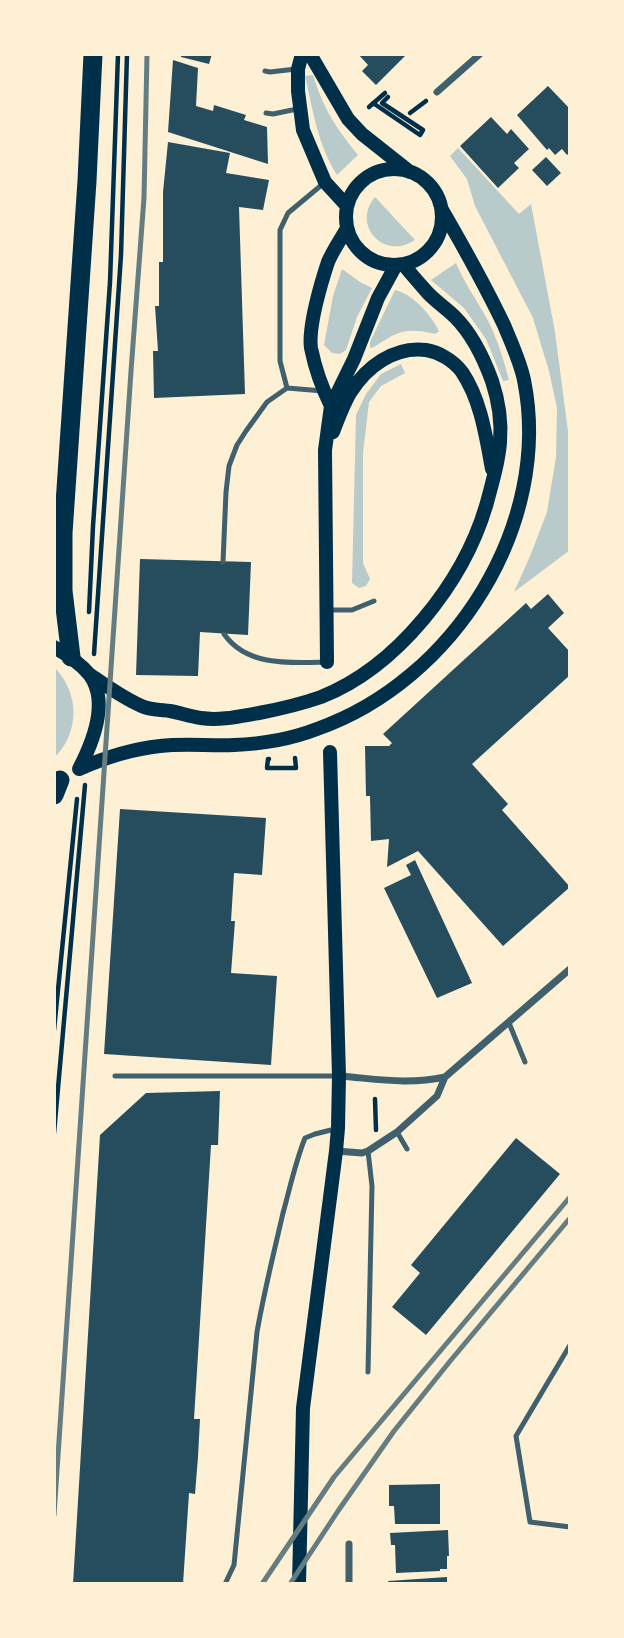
<!DOCTYPE html>
<html>
<head>
<meta charset="utf-8">
<style>
  body { margin:0 }
  #map { position:relative; width:624px; height:1638px; overflow:hidden; background:#fdf0d5; font-family:Signika,sans-serif }
  canvas { display:block }
  .frame { position:absolute; inset:0; border:56px solid #fdf0d5; pointer-events:none }
</style>
</head>
<body>
<div id="map">
<canvas width="624" height="1638"></canvas>
<div class="frame"></div>
</div>
<script>
const g = document.querySelector('canvas').getContext('2d');
g.lineJoin = 'round';
function fill(path, color) { g.fillStyle = color; g.fill(path, 'evenodd'); }
function strokePath(path, color, width, dash) { g.strokeStyle = color; g.lineWidth = width; g.lineCap = dash ? 'butt' : 'round'; g.setLineDash(dash || []); g.stroke(path); }
const green = new Path2D(`
  M313,75c10,33 23,53 45,80l-21,20c-19,-30 -24,-64 -32,-99z
  M458,148l61,66 12,-10 24,128 15,115v103l-56,42 17,-38 16,-42 9,-55 1,-49 -8,-37 -16,-53 -58,-112 -8,-27 -17,-23z
  M375,197l40,43c-31,21 -64,-15 -40,-43z
  M456,263c8,19 20,36 30,54 11,20 17,41 23,63l-6,1 -17,-42 -22,-31 -33,-28z
  M342,269l18,13 12,6 -15,29 -11,33 -6,4 -8,-1 -8,-8 9,-49z
  M395,290c18,4 36,25 44,41l-4,3c-29,-7 -37,-3 -61,13l-4,1v-6z
  M401,364l4,9 -24,13 -12,16 -6,51v110l7,16 -4,7 -7,2 -7,-5 4,-168 10,-21 15,-20z
  M54,667c26,26 26,66 0,91z`);
const building = new Path2D(`
  M181,54h31l-3,10 -28,-7z
  M358,54h49l-31,31 -14,-14 6,-6z
  M173,60l25,8 -2,38 17,5 1,-6 32,10 -2,5 23,7 1,37 -100,-32z
  M548,86l22,23v43l-3,3 -5,-6 -7,6 -6,-7 -2,2 -30,-35z
  M491,117l16,17 4,-5 18,20 -15,14 5,5 -21,20 -38,-42z
  M168,142l62,11 -4,20 43,7 -6,30 -24,-3 6,187 -91,4 -1,-47h5l-3,-45h4v-44h4v-70z
  M546,157l15,16 -14,13 -15,-16z
  M140,559l111,3 -3,73 -48,-3 -2,44 -62,-1z
  M548,594l16,19 -16,15 22,24v23l-98,89 36,40 -6,6 68,77 -67,59 -85,-95 -31,16 2,-28 -18,2 -1,-45h-4l-1,-50h24l3,-3 -9,-9 143,-131 5,6z
  M120,809l146,9 -4,57 -28,-2 -3,48h4l-4,52 46,3 -6,89 -167,-11z
  M415,860l57,123 -35,15 -53,-110 27,-13 -5,-10z
  M220,1091l-2,54h-7l-17,274h6l-2,38 -3,37 -6,-1 -6,91h-110l27,-449 46,-42z
  M516,1138l44,36 -134,161 -34,-28 28,-34 -9,-8z
  M440,1484v40h-45l-1,-18h-5v-21z
  M448,1530l1,26h-2v13h-7v2l-44,2 -1,-28h-4l-1,-12z
  M447,1577v7h-58l-1,-3z`);
const path = new Path2D(`
  M373,103l47,32 3,-5 -41,-27 6,-6
  M369,107l16,-14
  M410,113l16,-12
  M89,612l4,-86 17,-244 8,-228
  M94,654l27,-399 6,-201
  M269,759h-1l-1,9h29l-1,-10
  M54,1030l23,-231
  M375,1099l1,31
  M54,1133l31,-348`);
const service = new Path2D(`
  M265,71l5,1 26,-3
  M266,113l7,1 24,-5
  M287,388l-7,-27v-131l8,-17 36,-30
  M223,562l3,-70 3,-26 8,-21 9,-14 21,-29 20,-14 36,3
  M330,610h22l22,-9
  M224,634c23,33 67,29 103,28
  M509,1023l16,39
  M115,1076h224
  M397,1132l10,17
  M368,1151l4,35 -4,186
  M570,1345l-54,91 14,86 40,5
  M225,1584l9,-19 23,-233c7,-40 17,-80 26,-119 7,-25 12,-50 22,-75l10,-4 20,-5`);
const minor = new Path2D(`
  M437,92l43,-38
  M339,1076c39,3 68,9 106,1
  M336,1151l26,2 6,-2 29,-19 40,-36 8,-19 125,-108
  M349,1584v-40`);
const secondary = new Path2D(`
  M302,54l-4,15v22l5,39 22,52 22,24
  M310,54l38,65 14,15 48,38
  M346 217a48 48 0 1 1 96 0a48 48 0 1 1-96 0Z
  M331,406c-9,-18 -16,-38 -20,-58 -3,-21 10,-65 17,-86 5,-12 13,-23 19,-34
  M333,432c5,-13 10,-27 17,-39 16,-26 44,-47 76,-43 13,2 28,11 36,22 19,28 24,65 30,97
  M54,647c12,7 26,16 35,27 21,27 3,70 -10,95
  M327,662l-2,-212 6,-44 23,-47 24,-61 18,-33
  M89,674c18,12 35,25 55,33 8,3 18,3 26,4 11,2 21,6 31,7 19,3 40,-2 58,-5 21,-4 42,-9 62,-16 76,-30 142,-114 165,-191 13,-47 22,-77 6,-125 -8,-22 -20,-47 -37,-64 -9,-9 -20,-16 -28,-25 -8,-9 -16,-18 -24,-28
  M79,769c25,-11 53,-20 81,-23 24,-3 49,0 74,-1 28,-1 57,-6 83,-16 137,-48 236,-205 207,-349 -4,-19 -13,-38 -20,-55 -19,-40 -41,-79 -63,-117
  M299,1584l4,-176 33,-257 2,-23 1,-52 -9,-324`);
const trunk = new Path2D(`
  M71,657l-8,-66v-58l24,-352 6,-127
  M54,795l6,-15`);
const rail = new Path2D(`
  M54,1515l77,-1144 13,-173 3,-144
  M262,1584l72,-107 236,-280
  M290,1584l48,-73 56,-80 57,-71 119,-142`);
fill(green, '#b9caca');
fill(building, '#264d5e');
strokePath(path, '#003049', 4.5);
strokePath(service, '#3f606c', 5);
strokePath(minor, '#3f606c', 7);
strokePath(secondary, '#003049', 14);
strokePath(trunk, '#003049', 19);
strokePath(rail, '#657d81', 5);
</script>
</body>
</html>
